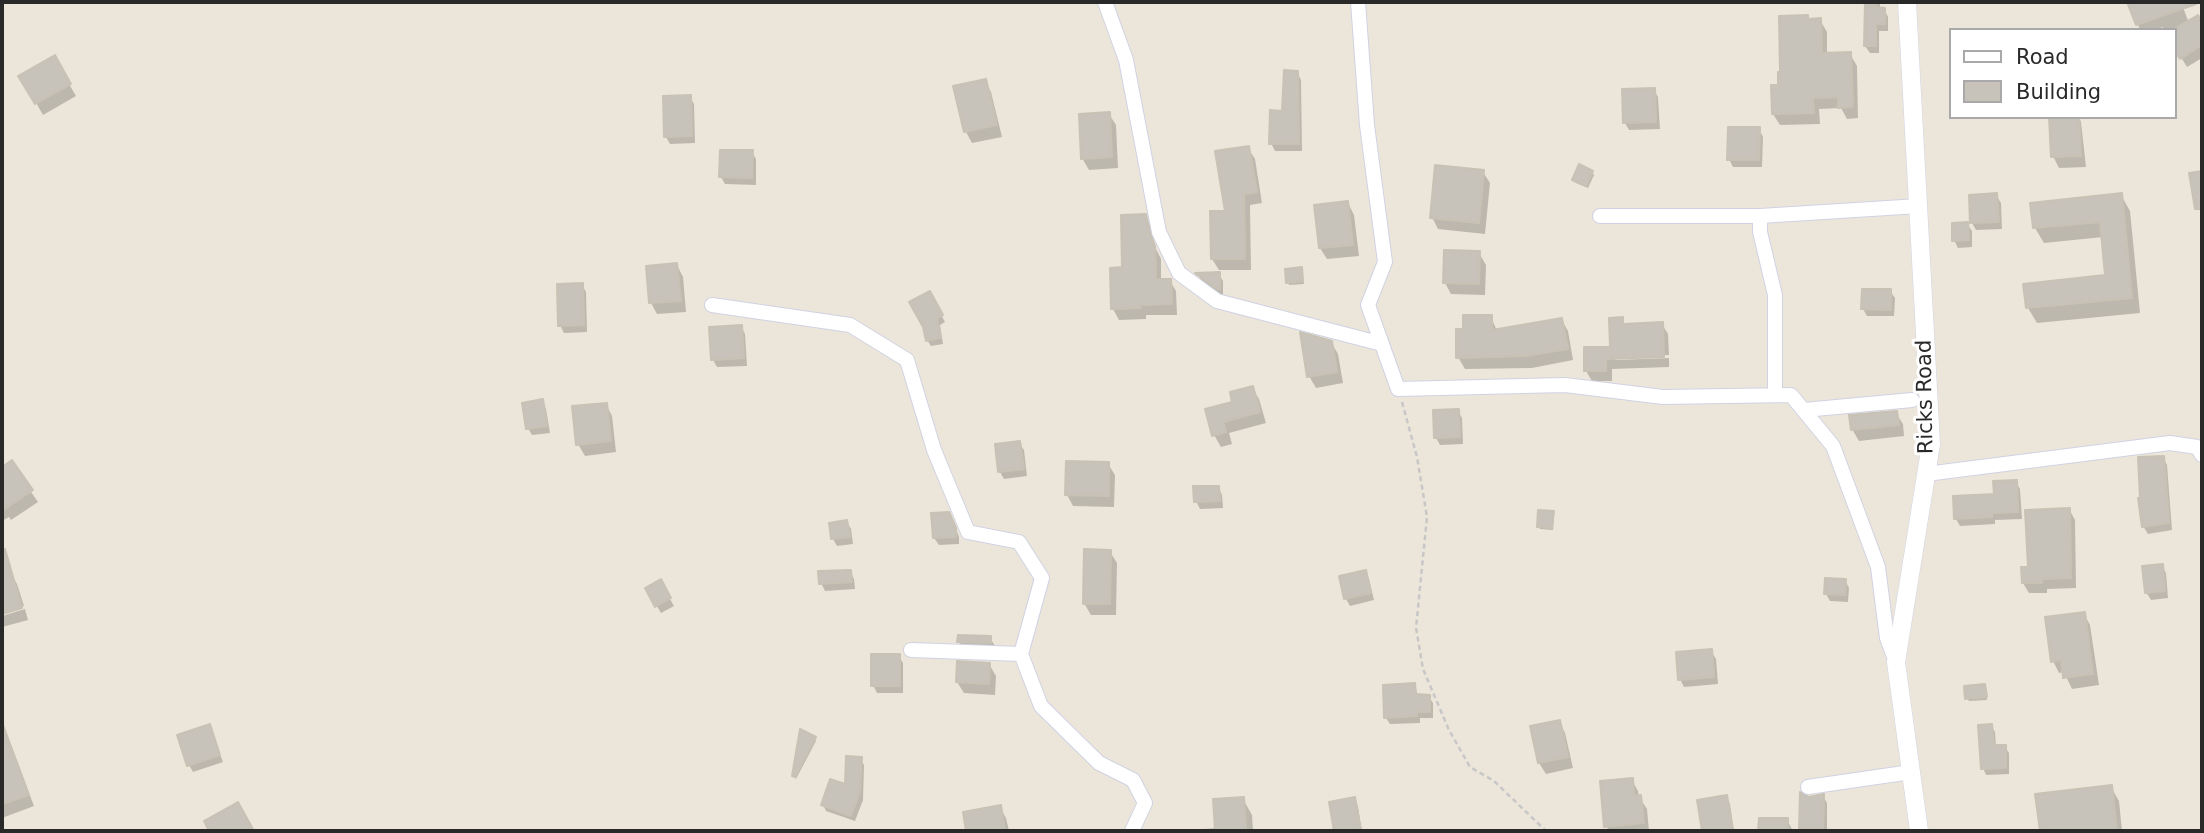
<!DOCTYPE html>
<html>
<head>
<meta charset="utf-8">
<style>
  body { margin:0 }
  #map { position:relative; width:2204px; height:833px; overflow:hidden; background:#ece6da; font-family:"DejaVu Sans",sans-serif }
  canvas { display:block }
  .frame { position:absolute; inset:0; border:4px solid #292929; pointer-events:none }
  .legend { position:absolute; left:1949px; top:28px; width:228px; height:91px; box-sizing:border-box; background:#fff; border:2px solid #a9a9a9; margin:0; padding:9px 12px; list-style:none; font-size:21px; color:#292929 }
  .legend li { display:flex; align-items:center; gap:14px; height:35px }
  .legend b { width:35px; border:2px solid #a9a9a9 }
</style>
</head>
<body>
<div id="map">
<canvas width="2204" height="833"></canvas>
<div class="frame"></div>
<ul class="legend">
<li><b style="height:9px;background:#fff"></b>Road</li>
<li><b style="height:19px;background:#c7c2ba"></b>Building</li>
</ul>
</div>
<script>
const g = document.querySelector('canvas').getContext('2d');
g.lineJoin = 'round';
function fill(path, color) { g.fillStyle = color; g.fill(path, 'evenodd'); }
function strokePath(path, color, width, dash) { g.strokeStyle = color; g.lineWidth = width; g.lineCap = dash ? 'butt' : 'round'; g.setLineDash(dash || []); g.stroke(path); }
function drawText(font, color, halo, rows, align = 'center') {
  g.font = font + ' "DejaVu Sans",sans-serif'; g.lineWidth = 6; g.setLineDash([]); g.textBaseline = 'middle'; g.strokeStyle = halo; g.fillStyle = color; for (const [text, x, y, turn = 0] of rows) {
    g.save(); g.translate(x, y); g.rotate((+turn || 0) * Math.PI / 180); g.textAlign = isNaN(turn) ? turn : align; if (halo) g.strokeText(text, 0, 0); g.fillText(text, 0, 0); g.restore();
  }
}
const shadow = new Path2D(`
  M1866,2h14v7h4l4,8v14h-9v22h-9l-5,-7z
  M2129,2h52l8,21 8,-5 5,8v32l-15,9 -13,-21v-16h-10l-1,-3 -8,3h-15z
  M1809,20h11l7,12v23l23,-1 7,12 1,52 -11,1 -6,-11 -22,1 1,15 -40,1 -7,-11 7,-27z
  M54,58l22,38 -33,19 -22,-39z
  M1297,72l4,8 1,71h-27l-4,-8 13,-31z
  M985,81l6,11 11,45 -30,6 -6,-11 -11,-44z
  M1654,90l4,7 2,32 -31,1 -4,-7 -1,-32z
  M690,97l4,7 1,39 -25,1 -4,-7z
  M1109,114l7,11 2,43 -29,2 -7,-12z
  M2079,117l2,5 5,45 -27,1 -6,-12z
  M1759,129l4,8 -1,30h-29l-4,-8z
  M1248,148l7,11 7,44 -12,2 1,65h-32l-7,-11z
  M752,152l4,7v26l-31,-1 -4,-7z
  M1483,172l7,11 -5,51 -47,-5 -6,-12z
  M1592,172l2,3 -6,13 -12,-5 -2,-3z
  M1996,195l5,8 1,26 -26,1 -4,-7z
  M2121,195l9,16 10,102 -103,10 -9,-15 79,-31 -4,-40 -59,6 -9,-15 -3,-24z
  M1348,203l6,12 5,41 -32,3 -7,-11z
  M1145,216l6,11 4,20 6,12v22h9l6,10 1,24h-31v4l-27,1 -6,-11z
  M1967,224l5,7v16l-14,1 -4,-8z
  M1479,253l7,12 -1,30 -34,-1 -6,-11z
  M677,265l6,12 3,35 -29,2 -6,-11 -4,-35z
  M1301,269l3,15 -15,1 -1,-3z
  M1198,274h21l4,7v15l-22,-16z
  M582,285l4,7 1,40 -23,1 -4,-8z
  M1890,291l5,7 -1,18h-27l-4,-7z
  M929,293l16,29 -5,3 3,19 -12,2 -4,-6z
  M1491,317l6,14 64,-12 7,12 5,29 -41,8 -67,1 -7,-12 7,-26z
  M1622,319l3,6 37,-1 6,10 1,21 -54,2v3l54,-2v9l-57,2v12h-20l-6,-10 26,-22z
  M741,327l4,7 2,32 -30,1 -4,-7z
  M1331,342l7,12 5,29 -27,5 -7,-12z
  M1252,388l7,11 7,24 -37,10 3,11 -11,3 -7,-12 20,-32z
  M542,401l4,8 4,24 -18,2 -4,-7z
  M606,404l6,12 4,36 -31,4 -7,-12z
  M1458,411l4,7 1,26 -23,1 -4,-7z
  M1896,413l7,11 1,12 -45,5 -7,-12z
  M1019,443l5,7 3,26 -23,3 -4,-7z
  M2163,458l4,7 5,65 -24,4 -5,-8z
  M11,463l27,39 -27,18 -2,-3 -7,4v-52z
  M1108,464l7,11 -1,32 -41,-1 -6,-11z
  M2016,482l4,7 2,30 -27,1v4l-35,2 -4,-7 40,-23z
  M1218,487l4,8 1,13 -23,1 -4,-8z
  M2069,509l6,11 1,68 -29,1v4h-18l-6,-10 7,-14z
  M1552,513l2,3 -1,14 -13,-1 -2,-3z
  M953,521l6,16v7l-20,1 -5,-7z
  M847,522l4,7 2,15 -16,2 -4,-7z
  M1110,552l7,11 -1,52h-25l-7,-12z
  M2162,566l4,7 2,25 -17,2 -5,-8z
  M850,571l4,8 1,10 -30,2 -4,-8z
  M10,572l7,12 7,22 -22,6v-37z
  M1365,572l4,7 5,21 -24,6 -4,-7 -5,-21z
  M1845,580l4,8 -1,14 -18,-1 -4,-7z
  M660,582l14,24 -13,7 -14,-24z
  M25,609l3,11 -26,7v-11z
  M2084,614l6,11 9,60 -27,4 -8,-17 -5,1 -6,-12z
  M990,638l7,11 -31,4 -7,-11z
  M1711,651l5,8 2,25 -34,3 -4,-8z
  M899,656l4,7v30h-26l-4,-8z
  M989,664l7,12 -1,19 -31,-2 -7,-11z
  M1414,685l4,11 11,1 4,6v15h-13v5l-30,1 -4,-6z
  M1984,686l3,14 -18,1 -2,-3z
  M1559,722l6,11 8,35 -27,6 -7,-11z
  M209,726l14,36 -30,10 -4,-7z
  M1991,726l4,6 1,15h9l4,6v21l-23,1 -3,-7z
  M814,738l2,3 -20,38 -2,-4z
  M10,749l7,12 17,45 -32,12v-66z
  M860,758l4,7 -1,35 -8,21 -29,-10 -3,-7 24,-17z
  M1632,780l6,11 1,6 8,12 2,22h-40l-3,-5z
  M2111,787l8,14 3,30h-81l-4,-35z
  M1823,796l4,7v28h-25l-1,-3 7,-30z
  M1726,797l4,7 4,27h-30l-5,-29z
  M1243,799l9,16 1,16h-76l40,-3z
  M1354,799l4,8 4,24h-26l-5,-28z
  M1000,807l6,11 3,13h-41l-3,-18z
  M1760,819l27,1 6,11h-33z`);
const building = new Path2D(`
  M1865,2h11v5l9,1v16h-9v22h-12z
  M2127,2h69v2l-60,21z
  M1808,15v4l13,-1 1,35 29,-1 2,55 -15,1v-11l-25,1 1,15 -42,1 -1,-29h7v-13h2l-1,-56z
  M2198,15l4,8v22l-22,14 -6,-9v-21z
  M55,55l16,29 -36,20 -17,-28z
  M1284,70l14,1 1,73h-30l1,-34 12,1z
  M986,79l11,46 -33,7 -11,-46z
  M1655,88l1,34 -33,1 -1,-34z
  M691,95l1,41 -28,1 -1,-41z
  M1110,112l2,45 -31,2 -2,-45z
  M2049,117h30l2,39 -30,1z
  M1728,127h32l-1,33h-32z
  M1249,146l8,46 -13,2 1,65h-34l-1,-48h15l-10,-60z
  M720,150h33l-1,28 -33,-1z
  M1579,164l14,7 -7,15 -14,-6z
  M1435,165l49,5 -5,53 -49,-5z
  M2202,171v38h-7l-6,-36z
  M1997,193l2,29 -29,1 -1,-28z
  M2122,193l10,105 -106,10 -3,-24 82,-9 -5,-53 -67,6 -3,-25z
  M1348,201l5,44 -34,3 -5,-43z
  M1146,214l4,20 5,12 1,33h15l1,25 -32,1 1,3 -30,1 -1,-41 12,-1 -1,-52z
  M1968,222l1,18 -17,1v-18z
  M1444,250l36,1 -1,33 -36,-1z
  M677,263l4,38 -32,2 -3,-37z
  M1302,267l1,14 -17,2 -1,-14z
  M1220,272v17h-3l-22,-16z
  M583,283l1,42 -26,1 -1,-42z
  M1862,289h29v21l-30,-1z
  M930,291l13,24 -6,3 4,20 -15,3 -3,-14 -14,-25z
  M1463,315h29v15l70,-12 6,31 -43,7 -69,2v-29h7z
  M1623,317v7l40,-2 1,35 -58,2v12h-22v-24h26l-1,-29z
  M742,325l2,33 -33,2 -2,-33z
  M1300,332l32,9 5,31 -30,5z
  M1253,386l7,26 -37,10 3,10 -14,4 -7,-27 27,-7 -2,-10z
  M543,399l4,27 -21,3 -4,-26z
  M607,403l4,38 -35,4 -4,-39z
  M1459,409l1,28 -26,1 -1,-28z
  M1897,411l2,14 -48,5 -2,-15z
  M1020,441l4,28 -26,3 -3,-28z
  M2164,456l5,67 -27,4 -4,-29h2l-2,-41z
  M12,460l21,30 -31,21v-44z
  M1066,461l43,1v34l-44,-1z
  M2017,480l1,32 -26,1v4l-38,2 -1,-23 41,-2 -1,-13z
  M1193,486h26l1,15 -26,1z
  M2070,508l1,70 -29,1v4h-20l-1,-16h7l-3,-57z
  M1538,510l16,1 -2,17 -15,-1z
  M949,512l7,16v9l-23,1 -2,-25z
  M847,520l3,17 -19,2 -2,-16z
  M5,549l17,59 -20,6v-64z
  M1084,549l27,1 -1,54h-27z
  M2163,564l2,27 -20,2 -3,-27z
  M851,570l1,12 -33,2 -1,-13z
  M1366,570l5,23 -27,6 -5,-23z
  M1825,578l21,1 -1,16 -21,-1z
  M661,579l10,19 -16,9 -10,-19z
  M2085,612l8,62 -30,4 -2,-18 -10,2 -6,-45z
  M958,635l33,1v7l-34,-1z
  M1712,649l2,28 -36,3 -2,-28z
  M871,654h29v32h-29z
  M957,661l33,2 -1,21 -33,-2z
  M1415,683l1,11 14,1v17h-13v4l-33,2 -1,-33z
  M1985,684l2,13 -22,2 -1,-13z
  M1560,720l8,37 -30,6 -8,-37z
  M210,724l10,31 -33,11 -10,-31z
  M1992,724l2,21h12v23l-25,1 -3,-44z
  M2,725h1l26,70 -27,9z
  M800,729l16,8 -21,40 -3,-1z
  M846,756l16,1 -2,35 -9,24 -30,-11 9,-26 15,5z
  M1633,778l1,18 7,-1 3,28 -40,4 -4,-46z
  M2112,785l5,46h-77l-5,-37z
  M1800,792l9,5 15,-3 -1,35h-24z
  M1727,795l6,36h-31l-5,-31z
  M1244,797l2,34h-31l-2,-32z
  M1355,797l6,34h-27l-5,-29z
  M238,802l16,29h-45l-5,-10z
  M1001,805l4,26h-39l-3,-19z
  M1759,818h29v13h-30z`);
const path = new Path2D(`
  M1402,402l15,55 10,60 -11,111 7,41 26,61 21,37 24,14 52,50`);
const minor = new Path2D(`
  M1105,2l21,58 33,172 20,41 38,28 165,43
  M1358,2l9,123 18,137 -17,43 30,84 167,-4 98,12 128,-2 42,51 45,121 9,71 9,24
  M1600,216h160l159,-10
  M1760,216v16l15,63v100
  M712,305l138,20 57,35 27,90 34,82 51,10 23,36 -21,76 20,52 58,57 34,17 12,23 -13,28
  M1804,410l108,-10
  M1926,474l244,-31 27,4 5,8
  M911,650l110,4
  M1808,787l103,-15`);
const tertiary = new Path2D(`
  M1907,2l24,442 -35,218 23,169`);
const streetNames = [
  ["Ricks Road",1926,397,-91]
];
fill(shadow, '#0003');
fill(building, '#c7c2ba');
strokePath(building, '#c7c2b4', 2);
strokePath(minor, '#d0d2e3', 16);
strokePath(tertiary, '#d0d2e3', 19);
strokePath(path, '#c7c7c7', 2.5, [5, 3.5]);
strokePath(minor, '#fff', 14);
strokePath(tertiary, '#fff', 18);
drawText('21px', '#292929', '#fff', streetNames);
</script>
</body>
</html>
